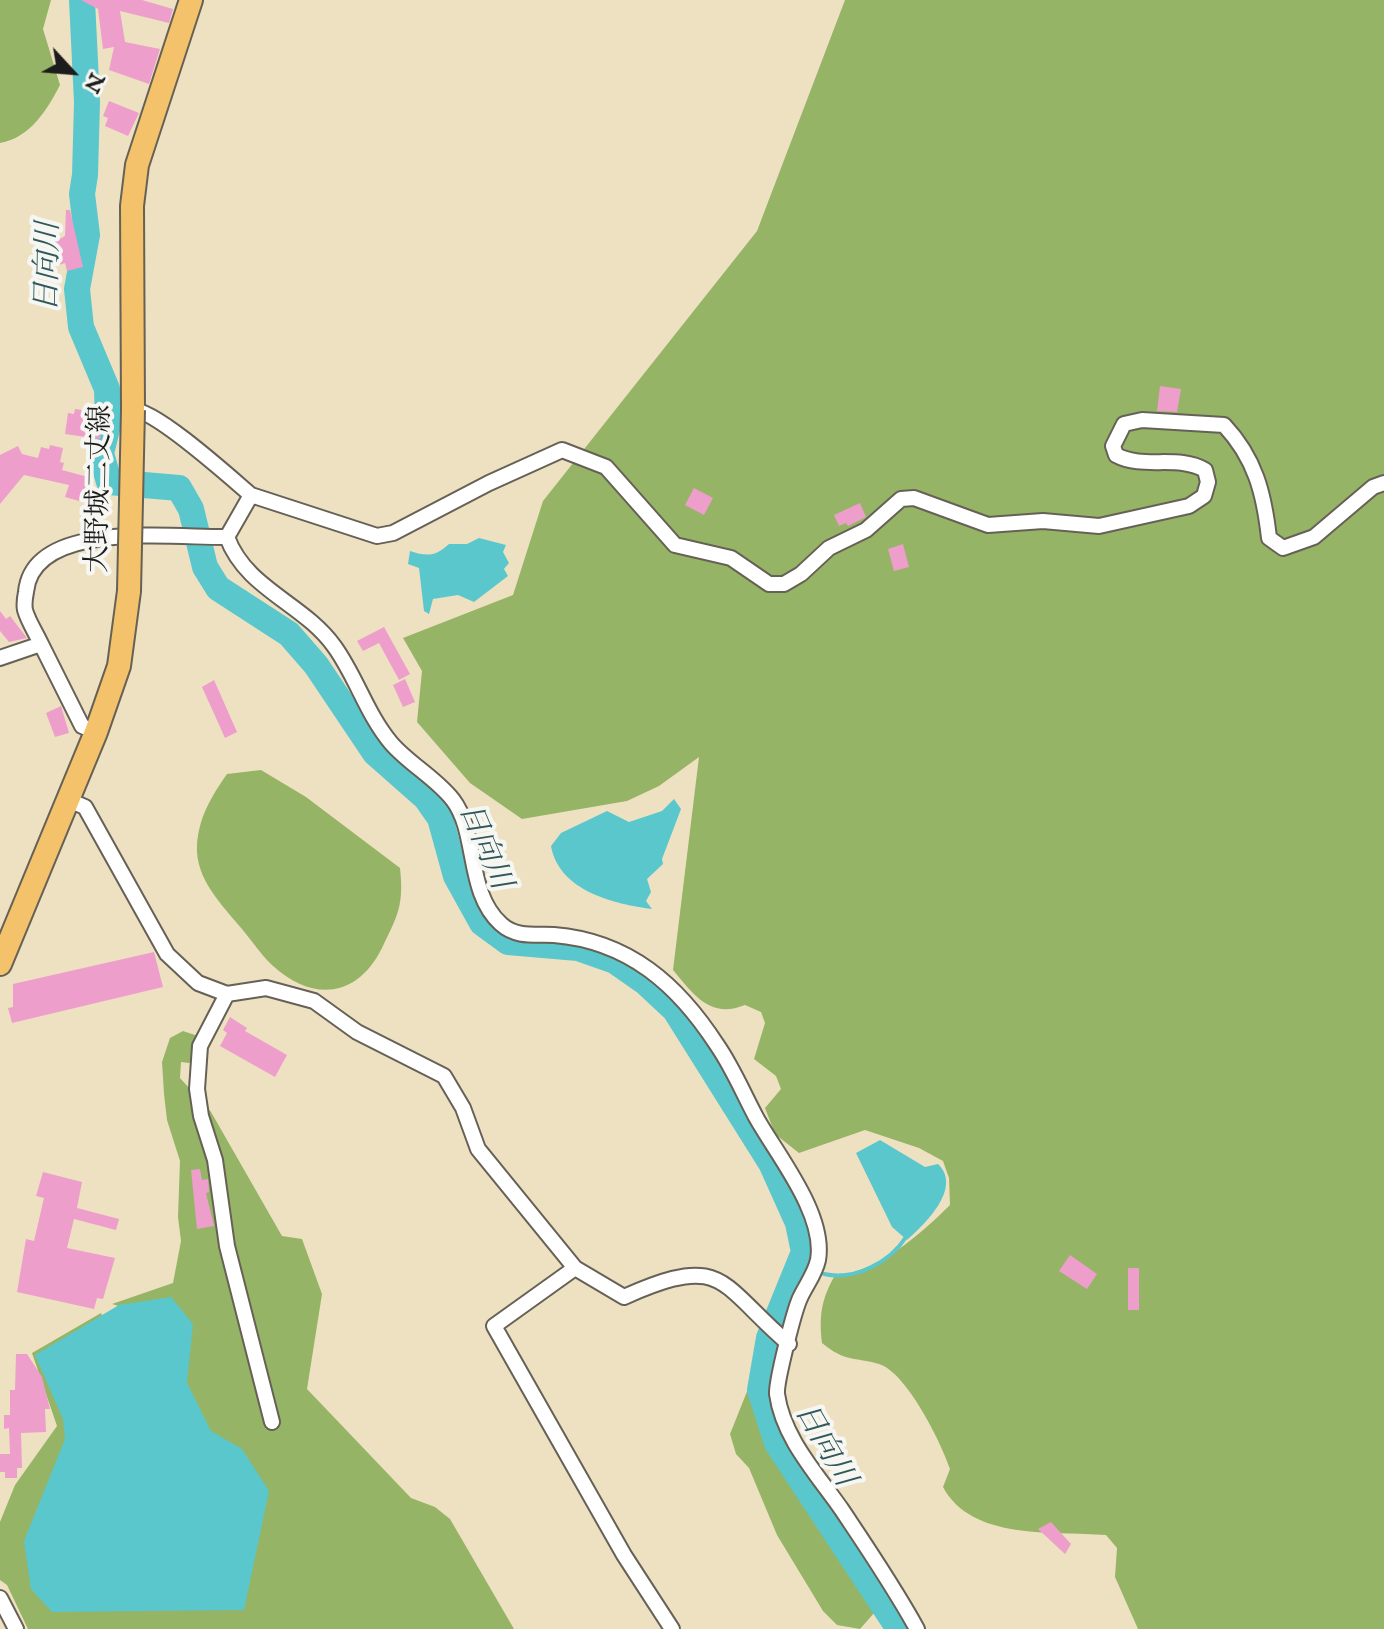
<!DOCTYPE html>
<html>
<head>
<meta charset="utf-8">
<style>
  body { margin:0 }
  #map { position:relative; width:1384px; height:1629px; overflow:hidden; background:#eee1c2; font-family:"IM FELL English",serif }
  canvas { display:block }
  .north { position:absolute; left:32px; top:32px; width:80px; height:80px; -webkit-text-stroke:6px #f6f6f2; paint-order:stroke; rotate:116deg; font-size:22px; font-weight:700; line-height:32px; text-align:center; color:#1c1c1c }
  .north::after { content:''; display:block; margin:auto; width:28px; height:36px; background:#1c1c1c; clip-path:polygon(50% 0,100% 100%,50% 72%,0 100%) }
</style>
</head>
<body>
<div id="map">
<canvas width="1384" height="1629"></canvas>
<div class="north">N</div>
</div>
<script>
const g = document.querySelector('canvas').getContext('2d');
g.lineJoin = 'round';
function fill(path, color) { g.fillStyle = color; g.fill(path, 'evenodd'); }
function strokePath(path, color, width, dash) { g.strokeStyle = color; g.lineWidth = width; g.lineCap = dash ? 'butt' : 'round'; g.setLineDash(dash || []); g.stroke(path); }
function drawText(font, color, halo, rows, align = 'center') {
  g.font = font + ' "IM FELL English","Noto Serif JP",serif'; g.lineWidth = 8; g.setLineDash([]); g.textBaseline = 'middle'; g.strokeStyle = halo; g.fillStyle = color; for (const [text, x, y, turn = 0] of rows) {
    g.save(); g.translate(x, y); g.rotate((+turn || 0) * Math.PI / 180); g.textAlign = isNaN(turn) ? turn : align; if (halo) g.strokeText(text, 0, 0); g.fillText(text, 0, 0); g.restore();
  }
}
const forest = new Path2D(`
  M0,0h51l-8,29 17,56c-13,25 -30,53 -60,58z
  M845,0h539v1629h-246l-23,-52 2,-29 -11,-13c-53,-4 -134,6 -163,-48l7,-18c-9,-27 -44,-97 -71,-105 -25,-7 -34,-2 -57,-21 -3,-26 -1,-43 12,-66 45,-7 85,-41 116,-72l-1,-27 -6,-17 -24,-13 -54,-18 -66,23 -24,-19 -10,-26 16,-19 -5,-13 -22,-17 11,-36 -4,-11 -16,-7c-35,14 -51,-10 -72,-35l26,-213 -40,29 -32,15 -105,18 -52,-36 -53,-61 5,-51 -19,-33 110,-43 30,-94 214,-270z
  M261,770l45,27 94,71c4,37 -2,47 -18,80 -25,50 -69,54 -109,18 -11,-10 -21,-25 -31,-37 -20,-24 -47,-50 -45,-84 2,-28 14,-48 30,-71z
  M183,1031l15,5 5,20 -14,7 -8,-1 -1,16 31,34 71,124 20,3 20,55 -15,95 104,109 24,9 15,12 64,110h-486l-21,-44 -7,-5v-58l15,-37 42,-59 -25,-73 69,-40 4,10 103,107 -80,-121 -16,-5 61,-21 8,-42 -3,-24 2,-56 -13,-41 -3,-26 -2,-32 8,-24z
  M750,1384c5,18 10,36 19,52 32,59 91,110 106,176l-15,17 -23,-4 -14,-14 -46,-76 -28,-67 -13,-14 -6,-20z`);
const water = new Path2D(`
  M479,538l27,7 -3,7 6,11 -5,6 4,7 -34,26 -16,-7 -25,4 -4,15 -5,-3 -5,-43 -11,-4 2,-13c18,6 26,5 39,-7h18z
  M674,799l7,10 -19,50 1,5 -16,15 4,13 -5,9 6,8c-38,-5 -93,-18 -101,-63l10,-13 46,-22 22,11 33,-11z
  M880,1140l45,27 13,-3c25,24 -14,61 -31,76l-15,-13 -36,-74z
  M171,1297l22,27 -6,59 24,48 31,18 27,42 -25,119 -192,2 -21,-23 -7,-48 41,-102 -2,-20 -28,-64 84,-50z`);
const stream = new Path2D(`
  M824,1274c31,7 66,-12 82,-37`);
const river = new Path2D(`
  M82,0l5,102 -2,73 -3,19 5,41 -10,54 4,38 26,62 1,36 -7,28 8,29 70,6 12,21 14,58 13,21 71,46 27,31 59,88 51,45 14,20 16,58 26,47 26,19 70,6 37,13 30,21 30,28 96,153 27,60 6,29 -35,86 -9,52 17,53 122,186`);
const building = new Path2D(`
  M81,0h61l31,9 -4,14 -49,-12 5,31 35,7 -11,35 -40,-14 5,-23 -11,2 -5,-40z
  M109,101l30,12 -11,23 -23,-10 3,-8 -5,-2z
  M66,210h4l13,57 -16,4 -2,-8 -6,2 -5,-23 11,-6z
  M1160,386l21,3 -4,23 -20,-1z
  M75,409l29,4 -4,26 -35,-5 3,-21 6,1z
  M50,445l13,3 -3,14 4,1 -2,7 26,7 3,4 -4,13 -7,2 -1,5 -14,-4 4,-12 -45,-10 -24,29v-49l18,-9 4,8 16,4 3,-11 8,2z
  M694,488l19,10 -9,17 -19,-10z
  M860,503l6,14 -18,9 -2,-3 -7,3 -5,-11z
  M903,544l6,23 -15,4 -6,-22z
  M0,611l6,8 4,-3 17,22 -18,4 -9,-11z
  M384,627l26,47 -11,6 -20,-37 -16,8 -6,-10z
  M405,679l10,23 -12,5 -10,-22z
  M214,680l23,52 -12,6 -23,-51z
  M61,706l8,27 -14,4 -9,-24z
  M154,952l9,35 -151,36 -4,-15 5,-1v-23z
  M230,1017l17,11 -2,3 42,24 -12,22 -55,-31 7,-13 -4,-3z
  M200,1169l2,11 6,-1 1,13 -3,1 8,33 -17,3 -6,-59z
  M43,1172l39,10 -5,26 42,11 -3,11 -42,-11 -7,29 48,10 -12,41 -6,-1 -3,11 -77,-17 9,-53 8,2 10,-43 -8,-2z
  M1070,1255l27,19 -10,15 -28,-18z
  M1128,1268h11v42h-11z
  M16,1354h11l15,23 8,32h-5l1,23 -25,1 1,35h-5v10h-12v-6h-5v-18h10l-1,-26 -5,1v-14h6v-25h5z
  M1051,1522l20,22 -6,10 -27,-25z`);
const minor = new Path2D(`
  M251,495l126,41 16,-3 96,-50 73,-33 44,17 69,78 56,13 38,26h15l17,-10 28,-26 37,-18 35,-31 13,-1 74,27 55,-4 56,5 90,-20 15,-10 4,-14 -3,-12c-28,-16 -61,0 -89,-15l-3,-9 11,-22 18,-4 82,5c31,33 40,68 45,113l14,10 31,-11 59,-50 11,-4
  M227,537c19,52 76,66 107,109 22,30 32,67 57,97 18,21 45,35 62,57 25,33 13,93 48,124 15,14 35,10 53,11 75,6 124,50 163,110 16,23 27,50 40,74 21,37 69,96 61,141 -3,14 -12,25 -18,38 -6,13 -24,84 -23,96 6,44 40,80 65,116 26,39 52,77 75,119
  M41,644l41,82 14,6
  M0,658l41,-14c-5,-11 -13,-23 -16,-34 -1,-5 0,-13 1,-18 7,-73 148,-54 201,-55l24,-42c-20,-17 -95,-85 -118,-85
  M66,799l19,8 82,147 31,29 29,11 39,-6 48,13 43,31 87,44 19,32 15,41 97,119 49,29c101,-45 94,-14 165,47
  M227,994l-27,52 -3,43 4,27 14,44 12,86 45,176
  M575,1268l-81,58 130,229 48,74
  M0,1598l16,31`);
const primary = new Path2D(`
  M133,410l-1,-204 5,-41 54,-165
  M0,964l96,-232 23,-66 10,-75`);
const primaryBridge = new Path2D(`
  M129,591l4,-181`);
const streetNames = [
  ["大野城二丈線",101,489,-89]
];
const waterNames = [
  ["日向川",50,267,-89],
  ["日向川",483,847,67],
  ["日向川",823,1446,60]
];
fill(forest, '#96b466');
fill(water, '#5ac7cd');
strokePath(stream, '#5ac7cd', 4);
strokePath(river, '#5ac7cd', 26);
fill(building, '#ed9ecb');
strokePath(minor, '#666156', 18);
strokePath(primary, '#666156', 26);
strokePath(minor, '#fff', 14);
strokePath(primary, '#f4c26a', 22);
strokePath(primaryBridge, '#666156', 26, []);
strokePath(primaryBridge, '#f4c26a', 22);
drawText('28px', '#1c1c1c', '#f6f6f2', streetNames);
drawText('italic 30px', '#32585a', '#f6f6f2', waterNames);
</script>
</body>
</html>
